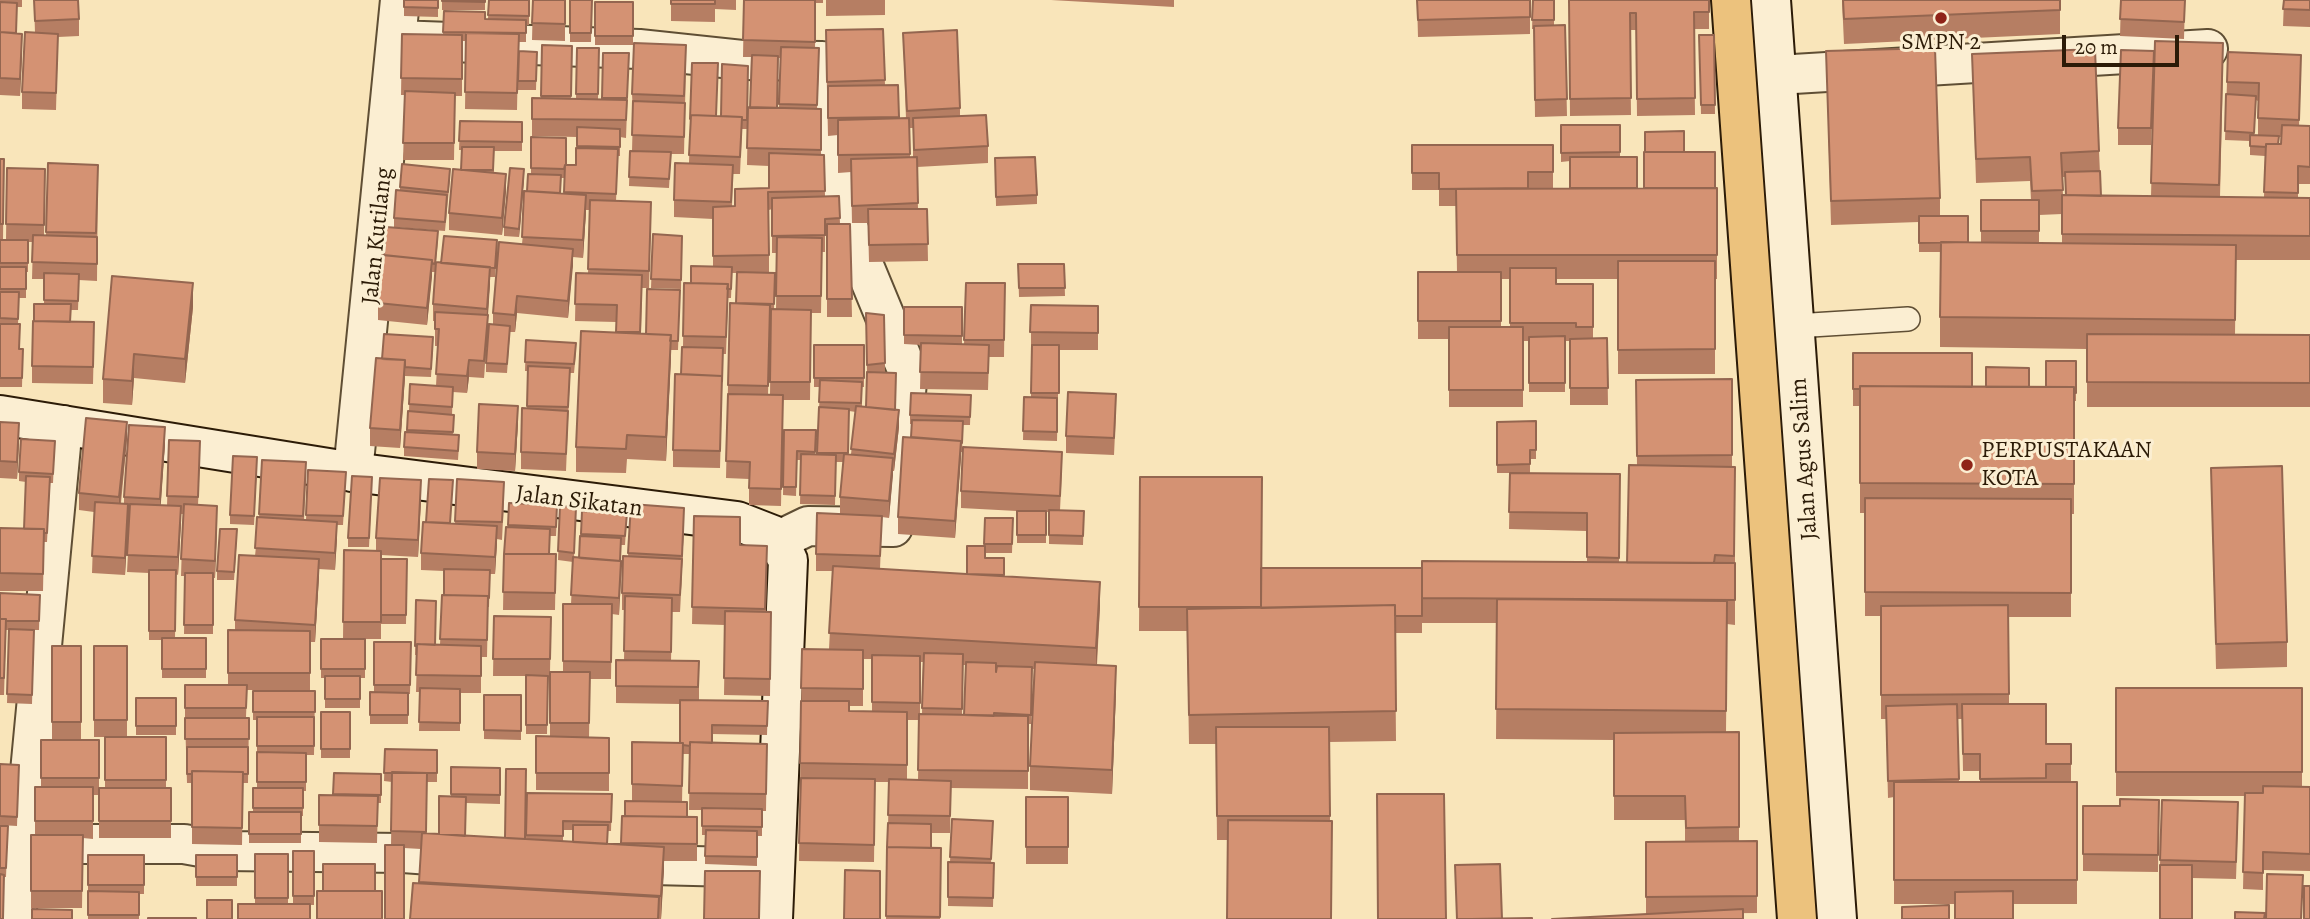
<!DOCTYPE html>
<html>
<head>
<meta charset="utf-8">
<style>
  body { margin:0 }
  #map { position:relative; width:2310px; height:919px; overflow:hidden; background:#f9e5ba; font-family:Alegreya,serif }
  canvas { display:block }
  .scale { position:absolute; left:2062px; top:35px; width:117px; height:32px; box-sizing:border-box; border:4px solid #2c1b07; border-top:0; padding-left:9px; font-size:21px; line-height:24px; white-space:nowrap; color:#2c1b07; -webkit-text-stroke:5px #fbeed2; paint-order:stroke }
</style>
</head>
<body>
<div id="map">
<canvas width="2310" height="919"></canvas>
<div class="scale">20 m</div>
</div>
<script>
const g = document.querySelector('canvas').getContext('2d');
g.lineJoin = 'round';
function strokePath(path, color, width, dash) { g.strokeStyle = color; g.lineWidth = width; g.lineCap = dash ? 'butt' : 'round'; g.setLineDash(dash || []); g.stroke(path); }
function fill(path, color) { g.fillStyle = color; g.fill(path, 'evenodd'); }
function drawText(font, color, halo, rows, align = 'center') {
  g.font = font + ' Alegreya,serif'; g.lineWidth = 6; g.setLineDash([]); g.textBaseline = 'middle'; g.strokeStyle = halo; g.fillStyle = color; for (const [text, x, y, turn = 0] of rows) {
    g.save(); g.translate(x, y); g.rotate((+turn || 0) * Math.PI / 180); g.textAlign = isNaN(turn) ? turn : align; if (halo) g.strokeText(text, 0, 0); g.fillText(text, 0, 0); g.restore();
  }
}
const lane = new Path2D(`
  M1795,326l113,-7`);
const street = new Path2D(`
  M396,40l243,9 103,11 80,1 5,94 23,77 58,140 -15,155 -85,-1 -31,15
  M1777,75l431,-26
  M353,472l47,-472
  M23,844h161l39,7 180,2 69,5
  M612,864l163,4
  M16,919l47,-494`);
const secondary = new Path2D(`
  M1771,0l66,919
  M0,415l353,57 384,49 36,14 15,25 -15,359`);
const primary = new Path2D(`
  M1731,0l66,919`);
const wall = new Path2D(`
  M0,0h22v7h-5l-1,26 6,18 -2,45 -20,-1z
  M34,0l45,19v17l-21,1 -2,73 -34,-1v-17l13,-59z
  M438,0v17l-34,-1v-9z
  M442,0h43v10h-43z
  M489,0h40v25h-3v17h-7v9l18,1 -1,38h-18v-30l-1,50 -52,-1 1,-68h-4v55h-7l-1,64h-51l2,-65h-4l1,-61h41l1,-23 44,8z
  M533,0h32v41l-33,-1z
  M570,0h22l-1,42h-21z
  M671,0h65v10l-21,-1v13l-44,-1z
  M744,0h79v3h-7l-1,45 4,18 -2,43h4v46h3l1,41h14l1,28h10l2,93h-25v-81h-2v16h-3l-1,61h-10l-1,87h-27l-2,106 -32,-1v-26l-23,-1 2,-93 8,-82 1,-30h-5l-1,25h-3l-2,56h-3l-3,114 -47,-1v-17l8,-76 2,-27 1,-64h7l22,-16v-48l-39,-2v-17l15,-37 1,-35 26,-12h5l27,-50 -1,63h-5l-2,45h-7l-1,32h3v-17l34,-1v-22l-22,-1 1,-58 2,1 1,-51h-8zM778,58h3l-2,50h-2zM772,209v44h5l-1,56h-2l1,-36h-19l13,-1v-62zM770,313h1l-1,82h-2z
  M826,0h59v15l-59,1z
  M1051,0h123v7z
  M1417,0h113v34l-112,3z
  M1533,0h21v25h11l2,91 -32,1 -1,-88h-2z
  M1569,0h140v29h-15l1,86 -58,1 -1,-86h-6l1,85 -61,1z
  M1842,0h218v34l-216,10z
  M2121,0h64l-1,39 -64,-3z
  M2284,0h26v27l-27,-1z
  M595,2h38v43h-38z
  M883,29l2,56h13l1,34h7l-3,-86 57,75v8l28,30v17l-71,4 1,42h9l1,52 -59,1 -1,-39h-16l-1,-51 -13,1v-38l-10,1 -2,-89zM910,128h3v29h-3z
  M1699,35h15l1,79h-14z
  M2155,41l68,27 -3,129h44l1,-41 -15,-1v-14l-25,-1 2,-58 74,-10 -2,54h11v58h-12v14h12v62h-74l-1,74 75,1v72h-223v-58l-147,-2v-95h-21v-30l-88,3 -5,-174 114,147v18l28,26h13v-42h50l-1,-19 -54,2 -4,-129 127,97 2,45h50zM2256,100l2,1v34h-4zM2279,137h3l-1,7h-2zM2062,177h3l1,18h-3zM2062,214v29h-23v-28z
  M542,45l30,1 -1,53h5l1,-51h22l-1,51h4l1,-46h26l-3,85 -6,-1v19h-2l-2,45 35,18 -2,69h-7l-1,46h5l34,-44 -2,60h-7l-5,111 -39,-2 -1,14 -50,-1v-25l40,-114v-11l-41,-1 1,-48h12l2,-63h-4l-3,48 -10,-1 -5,61 -51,-5 -2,19h-5l-3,41 -21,-1v-9l7,-38v-12l29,-69 5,-53 4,-17v-37l35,28h10l1,-28 -45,-1v-38h9zM561,178h3v16l-4,-1z
  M686,62l-2,92h-13l-2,34 -40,-2 1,-35h2l1,-39 -1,-18z
  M2154,68l-3,77h-33v-17z
  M460,121l62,1v29h-28v22l12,18 -4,44 -53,-5v-17l12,-43 1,-20h-3z
  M1561,125h59v32l17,31h7l40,-36 31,36h2v91h-2v95h-97v-95h-62v5h37v55l14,-1 1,67h-38v-64h-5v51h-36v-51h-6v66h-74v-68h-31v-67h39l-1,-66h-17v-16h-27v-45h141v43h17v-27l-9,1zM1501,279h9v48h-9z
  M995,158l42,37v9l-41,2z
  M0,159h4l-1,81h3l1,-72 38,1 -1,66h2l2,-72 50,2 -1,116 -18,-1 -1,30h-7v12l23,17 -1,45 -61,-1v-17l12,-62v-25h-12l1,-37h-5v30h-2v26h-7l-1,26 1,25h4l-1,38h-22z
  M402,164l48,14 -5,53 -51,-4v-9l6,-27z
  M524,178l-5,59 -15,-1v-9z
  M653,234l29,2 -1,53 -30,-1z
  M438,240l-3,32h-3l-5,53 -49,-5v-17z
  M497,249l-2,28h-5l-6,101 -15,-1 -2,16 -14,-1 -1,22 1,21 6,9 -1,16 -54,-4v-9l5,-36 1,-27 26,2 2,-40h-3v-25h-2v-17l8,-41z
  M1018,264h46l1,32 -46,1z
  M966,283h39l-1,74h-15l-1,33 -68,-1 1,-44 -17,-1v-37h58v37h2z
  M1031,305l67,1v44h-39l-2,91 -34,-1 1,-43h7z
  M193,307l-8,76 -51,-5 -2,27 -29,-2v-24z
  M866,313l18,2 1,57 -7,1 17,37 4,17 -5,44h-1l-4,47 -7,-1 -2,52 87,5 17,-28 1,-28h28l-1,35h-27v5h19v18l96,30 -3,59 19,25 -4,104 -82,-4v-24l4,-97h-2l-1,55h-3v65l-77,-1 -1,45h-19v15h10l-1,71h-54l3,-137h-14l-1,80 -75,-1 3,-212h27l4,-78h-17v-17l36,-39 -12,-1v-17l3,-35h-7l-1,43 -35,-1 1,-44h-4l-1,36 -13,-1 1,-65h32l-1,25h2l3,-68h-6v-42h50v42h-2v19l4,1 1,-33zM849,411l7,1 -5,42h-3zM863,659h9v52h-23v-5h14zM920,662h3l-1,52h-2zM963,665h3l-2,50h-2zM907,720h12l-1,60h-11z
  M526,340l50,12 -2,21h-4l-4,98 -45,-2v-17l6,-43 1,-38h-3z
  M433,346l-2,31 -26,-1 -5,72 -30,-2v-18l12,-69z
  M1853,353l119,34h74l30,-26v40h-2v113h-3v103h-62v87l37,40h25v37h-25v1h31v122h-183v-107l-6,1 -2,-79h-5v-103h-16v-103h-5v-107h-7zM1957,719h5l1,52h17v11h-21z
  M1732,379v88h3v158l-8,-1 -1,108h13v110l18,-1v72l-111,1v-72h39v-22h-71v-80l-118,-1 1,-116h-75v10h-27l1,108 -67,1 1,79 -103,19h-10l-1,-96h-27l-2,-113h-48l1,-154 121,91h161l165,-6v-31l-78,-2 1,-56h-13v-51l39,-1v38h-6v14l90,1 -1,89h8l10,-97 -1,-86z
  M971,395l-1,30h-7l-1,27h-1l-6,86 -57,-4v-17l13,-80 1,-13h-2v-9z
  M1116,411l-2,44 -48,-2v-17z
  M0,422l19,18 -2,39 -17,-1z
  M518,423l-3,48 -38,-2v-17z
  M127,439l-6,64h3v-6l41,-53 -5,61 7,1 2,-66 31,19 -2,46 19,18 -2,55h-2v56h-29l1,-58h-4l2,-62h-2l-3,61 -2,-1 -1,64h31v40h-44v-38h-13v-67l-22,-1 3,-58h-2l-3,61 -33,-2 2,-61 -15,-2v-17z
  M55,441l-2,42h-3l-3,59h-3l-1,49h-43v-63l24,1 2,-47 -7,-1v-9z
  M262,460l44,19 -2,41h2l2,-50 38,2 -3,53h-6l-2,45 -16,-1 -4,73h-5v48h-63l-1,27h-61v-32h43v-55h7v-10l20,-64 4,-39z
  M257,466l-3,59 -24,-1v-9z
  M2211,468l76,174v25l-71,2z
  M1062,469l-2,41 24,1 -1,34 -34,-1v-32h-3v31h-29v-32l-56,-3v-17z
  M457,479l47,20 -2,41 -5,-1 -2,35h-5l-1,33h-1l-1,50h-6v36h-21v38h-41l1,-39h-4l1,-37h-2l1,-55 19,45h5l2,-50h2v-24l-23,-1v-17l30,-30h4z
  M372,486l-3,61h-21v-9z
  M421,497l-3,60 -37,-2v4h26l-1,65h-25v15h-16v39h-5v30h-35v-30h-4v-39h22l1,-89 32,1v-13z
  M509,503l48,11 -1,22h-6l-1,18h7l-1,56h-52l1,-56 4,-27z
  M631,504l53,21 -4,87h-8l-1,49h28v39l69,1 -1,34 -55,-1v9l55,1 -1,67h-4v25h-5v30l-52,-2v-29h-3v-25h-13l1,-56h-7l-1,48 5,15h10v44h-33l-3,58h-251l9,-35 2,-35 -17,-1 -13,-3 1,-63 -8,-1 1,-32 52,1v32h-10l-1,51 13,1 12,-37v-30l49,1v36l-34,-1 -1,33 61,3 1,-46 85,1 -1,37h-3v13h13l1,-28h3l7,-15v-59l48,1v-39l-64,-1v-43h8l1,-50h-3v-17l6,-37zM563,830h10v12l-10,-1z
  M560,506l16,1 -2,51h5l3,-47 45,2 -2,32h-4l-2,70 -7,-1 -1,65h-21l-1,58 20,1v53l-73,-1v-54l14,1v-61h-2l-1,58h-21v-58h-33l1,-60 57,1 -1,55h13v-68h8l2,-42 -15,-2z
  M694,516l73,47 -1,49h5l-1,84 -46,-1 1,-70 -33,-1z
  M237,538l-3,42h-17v-9z
  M0,593l40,2 -1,35h-5l-2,74 -25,-1 2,-73h-3l-2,65h-4z
  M374,642h37l-1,52h-2v30h-38v-32h4z
  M52,646h29v93h-29z
  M94,646h33v91h-33z
  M2116,688h186v99h8v84l-47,-1v20l-20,-1 2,-93h-129z
  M253,691h62l-1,64h-8v36h-3v25h-2v27h-52v-31h4v-24h4v-68h-4z
  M484,695h37v45l-37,-1z
  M136,698h40v37h-40z
  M321,712h29v46h-29z
  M185,718h64l-1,65h-5l-1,62 -50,-1v-61h-5z
  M105,737h61v51h5v50h-72v-43h-6v44l-10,-1 -1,70h-51v-73h4v-48h6v-47h58v48h6z
  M0,764l19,1 -2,61 -17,-1z
  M334,773l47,1v29h-3l-1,40 -58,-1v-47h14z
  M1026,797h42v67h-42z
  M2159,800l-1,72 -75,-1v-65h37z
  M2162,800l76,19 -2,60 -44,-1 -32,-13z
  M952,819l41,11 -2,33h3l-1,44 -45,-1v-44h2z
  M0,826h8l-2,51h-2l-4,42z
  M293,851h21v54l-59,-1v-50h33v50h5z
  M88,855h56v39h-5v25h-51z
  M196,855h41v31h-41z`);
const shadedWall = new Path2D(`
  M22,34v17l-2,45v-17z
  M524,169v9l-5,59v-8z
  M506,174v17l-4,44v-17z
  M586,195v17l-3,46v-18z
  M573,249v17l-5,52v-17z
  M432,260v17l-5,48v-17z
  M490,267v17l-6,94 3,-69z
  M193,283v24l-8,76v-24z
  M517,296v17l-2,19v-17z
  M671,335v24l-5,102v-24z
  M134,354v24l-2,27v-24z
  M405,360v17l-5,71v-18z
  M469,360v17l-2,16v-17z
  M518,406v17l-3,48v-17z
  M899,410v17l-5,44v-17z
  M127,422v17l-8,75v-17z
  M19,423v17l-2,39v-17z
  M165,427v17l-5,72v-17z
  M961,441v17l-6,80v-17z
  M893,458v17l-4,43v-17z
  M421,480v17l-3,60v-17z
  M128,504v17l-3,54v-17z
  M181,506v17l-3,52v-18z
  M217,506v17l-2,55v-17z
  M684,508v17l-4,87 2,-56z
  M337,522v17l-2,31v-17z
  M497,526v17l-2,31v-17z
  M621,538v40l-2,37v-17z
  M319,559v18l-4,65v-17z
  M1100,582v24l-4,67v-25z
  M1116,666v24l-4,104v-24z
  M664,847v24l-3,48v-23z`);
const building = new Path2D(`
  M34,0h44l1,19 -44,2z
  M404,0h34v8l-34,-1z
  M442,0h43v2l-43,-1z
  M489,0h40v16l-41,-1z
  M533,0h32v24l-33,-1z
  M570,0h22l-1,33h-21z
  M671,0h44v4h-44z
  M744,0h71v42l-72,-2z
  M1417,0h113v17l-112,3z
  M1533,0h21v20h-22z
  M1569,0h140v12h-15l1,86 -58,1 -1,-86h-6l1,85 -61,1z
  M1843,0h217v10l-216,9z
  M2121,0h64l-1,22 -64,-3z
  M2284,0h26v10l-27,-1z
  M0,2l17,1 -1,30 -16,-1z
  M595,2h38v34h-38z
  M444,11l41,1v7l41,1v13l-83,-1z
  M1565,25l2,74 -32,1 -1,-74z
  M883,29l2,51 -58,2 -1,-52z
  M957,30l3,78 -53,3 -4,-78z
  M0,32l22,2 -2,45 -20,-1z
  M25,32l33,2 -2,59 -34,-1z
  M466,33l53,1 -2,59 -52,-1z
  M402,34l60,1v44l-61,-1z
  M1699,35h15l1,70h-14z
  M2155,41l68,2 -4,142 -68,-2z
  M634,43l52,2 -2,51 -52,-2z
  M542,45l30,1 -1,50h-30z
  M781,47l38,1 -2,57 -38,-1z
  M577,48h22l-1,46h-22z
  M1935,48l5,150 -109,3 -5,-150z
  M2095,49l4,102 -38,2 2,37 -31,1 -2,-34 -54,2 -4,-105z
  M2121,50l33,1 -3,77h-33z
  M519,51l18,1 -1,29h-18z
  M2228,52l73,3 -2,65 -41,-2 1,-35 -32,-1z
  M603,53h26l-2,45h-25z
  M752,55l26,1 -1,52h-27z
  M692,63h26l-2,53 -25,-1 -1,4z
  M722,64l26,2 -1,54h-5v-3l-21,-1z
  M898,85l1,32 -71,1v-32z
  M405,91l50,2 -1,50h-51z
  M2226,94l30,2 -2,37 -29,-2z
  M532,98l95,2 -1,20 -94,-1z
  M633,101l52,2 -1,34 -52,-2z
  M748,107l73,2v41l-74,-2z
  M691,115l51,2 -2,40 -51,-2z
  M986,115l2,31 -74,4 -1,-32z
  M909,118l1,36 -72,1v-35z
  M460,121l62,1v20l-63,-1z
  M1561,125h59v27l-59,1z
  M2282,125l28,1v41l-12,-1v27l-34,-1 2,-48h15z
  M577,127l43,2v18l-43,-1z
  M1684,131v21h-39v-20z
  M2250,135l29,1 -1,8h-12v3l-16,-1z
  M531,137l35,1v27h-1l-1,4 -33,-1z
  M1412,145h141v27h-25v16l-89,1v-16h-27z
  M462,147h32l-1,23h-32z
  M576,148l42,1 -2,45 -52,-2 1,-27h11z
  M630,151l41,1 -2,27 -40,-2z
  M1644,152h71v36h-71z
  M769,153l55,2 1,36 -57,1 1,63 -56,1v-49l22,-1v-17l34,-1z
  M917,157l1,46 -66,3 -1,-47z
  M1035,157l2,38 -41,2 -1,-39z
  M1570,157h67v31h-67z
  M0,159h4l-1,65h-3z
  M48,163l50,2 -2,68 -50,-1z
  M675,163l58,2 -2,37 -57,-2z
  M402,164l48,5 -2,23 -48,-5z
  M7,168l38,1 -1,56 -38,-1z
  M510,168l14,1 -5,60 -15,-2z
  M453,169l53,5 -4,44 -53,-5z
  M2100,171l1,25 -35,-1 -1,-23z
  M528,174l33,1 -1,18 -33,-2z
  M1717,188v67h-260l-1,-66z
  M396,190l51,5 -2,27 -51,-4z
  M524,191l62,4 -3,45 -61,-3z
  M2062,195l248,3v38l-248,-2z
  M839,196l1,22 -15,1v16l-53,1v-38z
  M590,200l61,2 -2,69 -61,-2z
  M1981,200h58v31h-58z
  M868,209h59l1,35 -59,1z
  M1919,216h49v26l-49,1z
  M827,224h23l2,75h-25z
  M386,227l52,4 -3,33 -3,-1v-3l-48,-5z
  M653,234l29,2 -1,44 -30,-1z
  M33,235l64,2v27l-65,-2z
  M444,236l53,4 -2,28 -54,-5z
  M777,237l45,1 -1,58h-45z
  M0,240h28v23h-28z
  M499,242l74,7 -5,52 -51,-5 -2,19 -22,-2z
  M1941,242l295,3 -1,75 -295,-3z
  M382,255l50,5 -5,48 -49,-5z
  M1618,261h97v88l-97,1z
  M436,262l54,5 -3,42 -54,-5z
  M1018,264h46l1,24h-46z
  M691,266l41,1 -1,22h-4l1,-5 -37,-1z
  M0,267h26v22h-26z
  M1510,268h46v16h37v43h-17v-4h-66z
  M737,272l38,1 -1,31 -38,-1z
  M1418,272h83v49h-83z
  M44,273l35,1 -1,27 -34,-1z
  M576,273l66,2 -2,57h-24l1,-27 -42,-1z
  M112,276l81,7 -8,76 -51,-5 -2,27 -29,-2z
  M684,283l44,1 -2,53 -43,-1z
  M966,283h39l-1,57h-40z
  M647,289l33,1 -2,51h-8l1,-6 -25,-1z
  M0,292h19l-1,27 -18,-1z
  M730,303l40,2 -2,81 -40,-1z
  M34,304h37l-1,18 -36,-1z
  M1031,305l67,1v27l-68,-1z
  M904,307h58v29l-58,-1z
  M771,309l40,1 -1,72h-40z
  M435,312l53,3 -4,46 -15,-1 -2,16 -31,-2 3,-45h-4z
  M866,313l18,2 1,48 -18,2z
  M33,321l61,1 -1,45 -61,-1z
  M0,324h20l-1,25h4l-1,29h-22z
  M489,324l21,2 -3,38 -21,-1z
  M1449,327h74v63h-74z
  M581,331l90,4 -5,102 -39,-2 -1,14 -50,-2z
  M384,334l49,3 -2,32 -26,-2v-7l-23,-1z
  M2087,334l223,1v48l-223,-1z
  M1565,336v47h-36v-46z
  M1607,338l1,50h-38v-49z
  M526,340l50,3 -2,21 -49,-2z
  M921,343l68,2 -1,28 -68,-1z
  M814,345h50v33h-50z
  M1032,345h27v48h-28z
  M682,347l41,1 -1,34v-6l-41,-2z
  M1853,353h119v34l-112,-1v3h-7z
  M376,358l29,2 -5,70 -30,-2z
  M2046,361h30v32h-2v-6h-28z
  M528,366l42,2 -2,39 -41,-1z
  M1986,367l43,1v19h-43z
  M867,372l29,1 -1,37 -29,-3z
  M675,374l47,2 -2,75 -47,-1z
  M1732,379v76l-95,1 -1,-76z
  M820,380l42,2 -1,21 -42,-1z
  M410,384l43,3 -1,20 -43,-3z
  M1860,386l214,1v97l-214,-1z
  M1068,392l48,2 -2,44 -48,-2z
  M911,393l60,2 -1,22 -60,-2z
  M728,394l55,1 -2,94 -32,-1 1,-26 -24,-1z
  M1024,397l33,1v34l-34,-1z
  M479,404l39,2 -3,48 -38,-2z
  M856,406l43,4 -5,44 -43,-5z
  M819,407l30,2 -1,44h-31z
  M522,408l46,3 -2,43 -45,-2z
  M408,411l46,4 -1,17 -46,-2z
  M86,418l41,4 -8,75 -40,-4z
  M912,420l51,1 -1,22h-1v-2l-50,-4z
  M1536,421v29h-6v14l-33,1v-43z
  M0,422l19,1 -2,39 -17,-1z
  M129,425l36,2 -5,72 -36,-2z
  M784,430h32l-1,22 -18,-1 -1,36h-13z
  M405,432l54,3 -1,16 -54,-4z
  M903,437l58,4 -6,80 -57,-4z
  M21,439l34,2 -2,33 -34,-2z
  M169,440l31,1 -2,56 -31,-1z
  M963,447l99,5 -2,44 -99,-5z
  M801,454l35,1 -1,41 -35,-1z
  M844,454l49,4 -4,43 -49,-4z
  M233,456l24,1 -3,59 -24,-1z
  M262,460l44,2 -3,54 -44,-2z
  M1629,465l106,2 -1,89 -19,-1 -1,8h-87z
  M2282,466l5,176 -71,2 -5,-176z
  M308,470l38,2 -3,44 -37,-1z
  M1510,473l110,1 -1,84 -32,-1v-44l-78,-1z
  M26,476l24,1 -3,56h-3v-4h-20z
  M352,476l20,1 -3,61h-21z
  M1140,477h122l-1,130h-122z
  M380,478l41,2 -3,60 -42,-2z
  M429,479l24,1 -3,43 -24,-1z
  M457,479l47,3 -2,40 -47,-1z
  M1865,498l206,1v94l-206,-1z
  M95,502l33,2 -3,54 -33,-2z
  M509,503l48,2 -1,22 -48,-2z
  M130,504l51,2 -3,51 -51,-2z
  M184,504l33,2 -2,55 -34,-2z
  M631,504l53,4 -2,48 -54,-3z
  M560,506l16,1 -2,46 -16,-2z
  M1049,510l35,1 -1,25 -34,-1z
  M582,511l45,2 -2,23 -44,-2z
  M1017,511h29v24h-29z
  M817,513l65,3 -2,40 -64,-2z
  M694,516l46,1v28l27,1 -2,63 -73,-2z
  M257,517l80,5 -2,31 -80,-5z
  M985,518h28l-1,26h-28z
  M423,522l74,4 -2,31 -74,-4z
  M506,527l44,2 -1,25h-45z
  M0,528l44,1 -1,45 -43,-1z
  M220,529h17l-3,43 -17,-1z
  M580,536l41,2 -1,23 -41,-3z
  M967,546h18v12h19v17l-37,-1z
  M344,550l37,1v71h-38z
  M504,554h52l-1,39 -52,-1z
  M239,555l80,4 -4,66 -80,-5z
  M623,556l59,3 -2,36 -58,-2z
  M573,557l48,4 -2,37 -48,-3z
  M381,559h26l-1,56h-25z
  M1422,561l313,2v37l-313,-2z
  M833,566l267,16 -4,66 -267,-15z
  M1261,568h161v48h-27v-11l-134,3z
  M444,569l46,1 -1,28h-1v-2l-44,-1z
  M149,570h27l-1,61h-26z
  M185,573h28v52h-29z
  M0,593l40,2 -1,26h-33v-2h-6z
  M442,595l46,1 -1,44 -47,-1z
  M625,596l47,2 -1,54 -47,-1z
  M1497,599l230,2 -1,110 -230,-2z
  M416,600l20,1 -1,44 -18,-1v2h-2z
  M563,604h49l-1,58 -48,-1z
  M1395,605l1,106 -207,4 -2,-106z
  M2008,605l1,89 -128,1v-89z
  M725,611l46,1 -1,67 -46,-1z
  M494,616l57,1 -1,42h-57z
  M0,619h6l-2,59h-4z
  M9,629l25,1 -2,65 -25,-1z
  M228,630l82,1v42h-82z
  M162,638h44v31h-44z
  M321,639h44v30h-44z
  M374,642h37l-1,43h-36z
  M417,644l64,2v30l-65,-1z
  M52,646h29v76h-29z
  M94,646h33v74h-33z
  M802,649l61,1v39l-62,-1z
  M924,653l39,1 -1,55 -40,-1z
  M872,655l48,1v47l-48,-1z
  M616,660l83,1 -1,26 -82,-1z
  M966,662l30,1v9l1,-6 35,1 -1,48 -37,-2v3l-30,-1z
  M1035,662l81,4 -4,104 -82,-4z
  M550,672h40l-1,51h-39z
  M526,675l22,1 -1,49h-21z
  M325,676h35v23h-35z
  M185,685h62l-1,23h-61z
  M420,688l40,1v34l-41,-1z
  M2116,688h186v84h-186z
  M253,691h62v21h-62z
  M370,692l38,1v22h-38z
  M484,695h37v36l-37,-1z
  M136,698h40v28h-40z
  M680,700l88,1 -1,25 -55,-1v18l-22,-1v4l-7,-1v-2h-3z
  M801,701h48v10l58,1v53l-107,-2z
  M1957,704l2,75 -71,2 -2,-75z
  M1962,704h84v40h25v20h-25v14l-66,1v-25h-17z
  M321,712h29v37h-29z
  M919,714l109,2v55l-110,-1z
  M257,717h57v29h-57z
  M185,718h64v21h-64z
  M1216,727h113l1,89h-113z
  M1739,732v95l-53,1 -1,-32h-71v-63z
  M536,736l73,2v35h-73z
  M105,737h61v43h-61z
  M41,740h58v38h-58z
  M632,742l51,1 -1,43 -50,-2z
  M690,742l77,2 -1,50 -77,-1z
  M187,747h61v27h-5v-2l-51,-1v3h-5z
  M385,749l52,1v23h-53z
  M257,752l49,1v29h-49z
  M0,764l19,1 -2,52 -17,-1z
  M451,767l49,1v27l-49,-1z
  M506,769h20l-1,70 -20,-1z
  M192,771l51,1 -1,56 -50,-1z
  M392,772l35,1 -1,59 -35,-1z
  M334,773l47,1v21l-48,-1z
  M801,778l74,1 -1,66 -75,-2z
  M889,779l62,2 -1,35 -62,-1z
  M1894,782h183v98h-183z
  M2263,786l47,1v67l-47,-2v21l-20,-1 2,-79h18z
  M35,787h58v34h-58z
  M99,788h72v33h-72z
  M253,788h50v20h-50z
  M527,793l85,1 -1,28 -48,-1v15l-37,-1z
  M1377,794h67l2,125h-68z
  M319,795l59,1 -1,30 -58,-1z
  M439,796l27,1 -1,39 -26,-2z
  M1026,797h42v50h-42z
  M2120,799l39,1 -1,55 -75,-1v-48h37z
  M2162,800l76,2 -2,60 -76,-2z
  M625,801l62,1v15l-62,-1z
  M702,808l60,1v18l-60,-1z
  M249,812h52v22h-52z
  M622,816l75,1v27l-76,-1z
  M952,819l41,2 -2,38 -41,-2z
  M1228,820l104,1 -1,98h-104z
  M888,823l43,1v24l-44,-1z
  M573,825h35l-1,19 -34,-2z
  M0,826h8l-2,42h-6z
  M706,830l51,1v26l-52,-1z
  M422,833l242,14 -3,49 -242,-14z
  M31,835h52l-1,56h-51z
  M1757,841v55l-111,1v-55z
  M385,845h19v74h-19z
  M887,847l54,1 -1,69 -54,-1z
  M293,851h21v45h-21z
  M255,854h33v44h-33z
  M88,855h56v30h-56z
  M196,855h41v22h-41z
  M948,862l46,1 -1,35 -45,-1z
  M323,864h52v27h-52z
  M1500,864l2,55h-45l-2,-54z
  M2160,865h32v54h-32z
  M845,870l35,1v48h-36z
  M705,871h55l-1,48h-55z
  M0,874l4,1 -1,44h-3z
  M2267,874l36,1 -2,44h-35z
  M413,883l246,14 -1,22h-248z
  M2304,886h6v33h-6z
  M88,891l51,1v23h-51z
  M317,891h65v28h-65z
  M2013,891v28h-58v-27z
  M207,900h25v19h-25z
  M238,904h72v15h-72z
  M1949,905v14h-47v-12z
  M32,909l40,1v9h-40z
  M1743,909v10h-191z
  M2235,912l30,1 -1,6h-29z
  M148,918h48v1h-48z
  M1532,918v1h-61z`);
const markers = [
  [1941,18,7,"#8f2418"],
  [1967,465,7,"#8f2418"]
];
const poiNames = [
  ["SMPN 2",1941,43],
  ["PERPUSTAKAAN",1981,451,"left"],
  ["KOTA",1981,479,"left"]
];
const streetNames = [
  ["Jalan Kutilang",378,236,-84],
  ["Jalan Agus Salim",1805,459,-94],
  ["Jalan Sikatan",579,502,7]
];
strokePath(lane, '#5f4e34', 26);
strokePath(street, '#5f4e34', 42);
strokePath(secondary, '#2c1b07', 42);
strokePath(primary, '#2c1b07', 42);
strokePath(lane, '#fbeed2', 23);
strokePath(street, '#fbeed2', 38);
strokePath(secondary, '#fbeed2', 38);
strokePath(primary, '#ecc27d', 38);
fill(wall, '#b67e63');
fill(shadedWall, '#946650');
fill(building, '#d49273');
strokePath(building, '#946650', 2);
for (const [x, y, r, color] of markers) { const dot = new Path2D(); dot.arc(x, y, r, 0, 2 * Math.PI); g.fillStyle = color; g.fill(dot); strokePath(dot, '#fbeed2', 2.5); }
drawText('24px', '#2c1b07', '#fbeed2', poiNames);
drawText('24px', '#2c1b07', '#fbeed2', streetNames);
</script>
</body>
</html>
